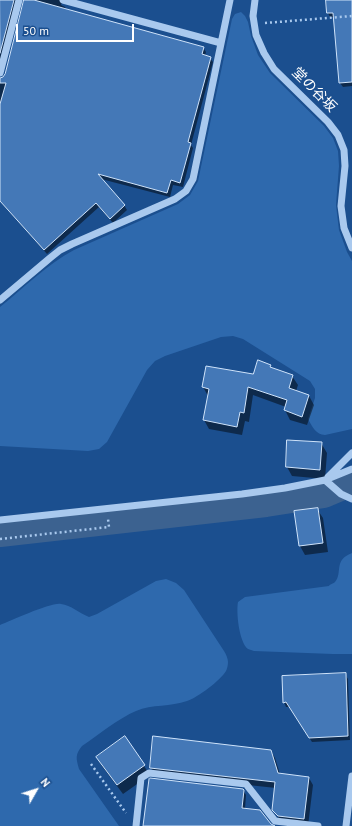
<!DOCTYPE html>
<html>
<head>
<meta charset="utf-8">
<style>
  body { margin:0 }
  #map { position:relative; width:352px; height:826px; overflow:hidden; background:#1b4f8f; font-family:"PT Sans",sans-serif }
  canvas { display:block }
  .north { position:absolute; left:16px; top:770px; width:40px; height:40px; -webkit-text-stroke:3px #1b4f8f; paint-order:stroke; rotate:51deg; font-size:11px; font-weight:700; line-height:16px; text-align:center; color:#fff }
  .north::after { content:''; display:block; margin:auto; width:14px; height:18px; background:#fff; clip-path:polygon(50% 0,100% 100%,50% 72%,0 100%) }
  .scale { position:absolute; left:16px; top:24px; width:118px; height:18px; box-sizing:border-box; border:2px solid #fff; border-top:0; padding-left:5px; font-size:12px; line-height:14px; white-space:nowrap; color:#fff; -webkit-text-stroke:3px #1b4f8f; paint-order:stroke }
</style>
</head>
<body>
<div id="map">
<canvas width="352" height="826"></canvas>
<div class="north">N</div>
<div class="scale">50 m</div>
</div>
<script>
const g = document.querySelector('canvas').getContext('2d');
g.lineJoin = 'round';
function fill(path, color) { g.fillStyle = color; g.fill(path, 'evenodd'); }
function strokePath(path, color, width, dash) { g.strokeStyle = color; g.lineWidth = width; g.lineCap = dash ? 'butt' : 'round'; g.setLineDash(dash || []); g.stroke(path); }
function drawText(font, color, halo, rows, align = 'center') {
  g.font = font + ' "PT Sans","Noto Sans JP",sans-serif'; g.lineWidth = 3.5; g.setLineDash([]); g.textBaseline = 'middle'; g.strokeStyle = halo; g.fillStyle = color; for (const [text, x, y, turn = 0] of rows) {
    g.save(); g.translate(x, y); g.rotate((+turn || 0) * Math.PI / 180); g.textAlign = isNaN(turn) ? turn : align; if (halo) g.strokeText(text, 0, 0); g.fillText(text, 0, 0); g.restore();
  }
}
const green = new Path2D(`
  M241,12l4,4 3,6 3,14 7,19 12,18 54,53 9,12 5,13 1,15 -3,39 3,25 8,22 5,9v168l-27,6c-9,0 -13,-9 -17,-16l7,-21v-9l-5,-8 -67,-42 -10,-3 -12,1 -56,19 -10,5 -8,9 -40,72 -8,7 -11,2 -88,-5v-139c24,-19 47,-43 74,-57l104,-46 12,-9 8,-14 34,-162 3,-5z
  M352,553v101h-19l-79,-3c-2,-1 -4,-1 -6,-2 -9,-7 -12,-37 -10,-47l7,-5 84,-11c0,-1 5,-3 6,-4 8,-9 -2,-22 17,-29z
  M166,579l10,4 8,7 40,61c2,3 4,8 4,11 0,3 -1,7 -2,9 -5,9 -29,27 -39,30 -16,6 -35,3 -51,10 -17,7 -38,24 -54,35 -7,9 -6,12 -3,23l40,57h-119v-201c11,-4 51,-23 61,-21 10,1 18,9 28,13l8,-3 59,-33z`);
const shadow = new Path2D(`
  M0,0h16l-16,67z
  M35,0h29l-2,2 -1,3 4,2 2,3 136,37 3,5 -1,4 5,2 3,4 -22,83 2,3 -10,39 -10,-2 -3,12 -69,-18 23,26 3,5 -14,13 -14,-16 -52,47 -47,-53v-96l2,-2h-2v-24h2l4,-4z
  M327,0h25v86l-9,1 -3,-4 -6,-66h-4l-2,-4z
  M270,366l2,3 20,7 6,9 -2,6 13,5 5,9 -7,20 -17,-5 -5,-10 1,-3 -33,-12 -4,27 -4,-1 -3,14 -33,-6 -5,-9 4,-24 -5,-9 51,-11z
  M288,441l33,2 6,10 -2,26 -33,-3 -5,-9z
  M317,509l6,9 5,34 -23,3 -5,-9z
  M345,674l3,5 2,61 -38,2 -23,-35h-3l-2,-5z
  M125,738l25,37 -27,19 -21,-28 -5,-9z
  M271,751l4,7 5,16 29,4 4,7 -5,41 -26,-3 -9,-14 3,-21 -121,-13 -4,-7z
  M243,790l3,5 -1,14 27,17h-128z`);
const river = new Path2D(`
  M0,533l266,-30 58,-9 28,-12`);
const building = new Path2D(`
  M0,0h14l-14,53z
  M24,0h10l170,47 -2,7 9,3 -23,85 3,1 -11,40 -9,-3 -4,13 -69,-19 27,31 -15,14 -14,-16 -52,47 -44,-49v-97l6,-21h-6v-5l3,-1 2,-3z
  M326,0h26v82l-13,1 -6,-70h-6z
  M258,360l13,5 -1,2 23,8 -4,13 20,7 -7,22 -18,-7 3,-10 -39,-13 -4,26 -4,-1 -3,15 -34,-7 6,-31 -7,-2 4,-21 47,8z
  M287,440l35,2 -2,28 -34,-3z
  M318,508l5,35 -24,3 -5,-35z
  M346,673l2,63 -39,2 -23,-36 -3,1 -1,-27z
  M125,736l20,29 -28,20 -21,-28z
  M153,736l118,14 7,23 31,4 -5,42 -26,-3 -6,-6 3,-28 -125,-14z
  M150,778l93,11 1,1 -2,18 18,2 11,14 4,2h-132l6,-47z`);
const path = new Path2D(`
  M265,23l87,-7
  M0,539l109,-12 -1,-8
  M91,764l35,49`);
const minor = new Path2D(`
  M63,0l158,43
  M255,0l-2,16 3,19 8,18 10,16 54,53 10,13 6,15 1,16 -4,40 3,22 8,20
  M0,73l19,-73
  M0,300l50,-42 10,-8 12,-6 103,-45 11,-8 7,-12 37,-179
  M328,477l24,-24
  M325,480l16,14 11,5
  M0,520l242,-26 43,-6 40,-8 27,-11
  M136,826l5,-48 8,-5 97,11 29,37 43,5
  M346,826l6,-50`);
const streetNames = [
  ["堂の谷坂",314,90,45]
];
fill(green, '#2e69ad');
fill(shadow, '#0007');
strokePath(river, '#3c6290', 28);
fill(building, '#4478b7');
strokePath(building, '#cfe3fa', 1);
strokePath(path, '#a9c9ee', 2.5, [2, 3]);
strokePath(minor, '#a9c9ee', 7);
drawText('14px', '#fff', '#1b4f8f', streetNames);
</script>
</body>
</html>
